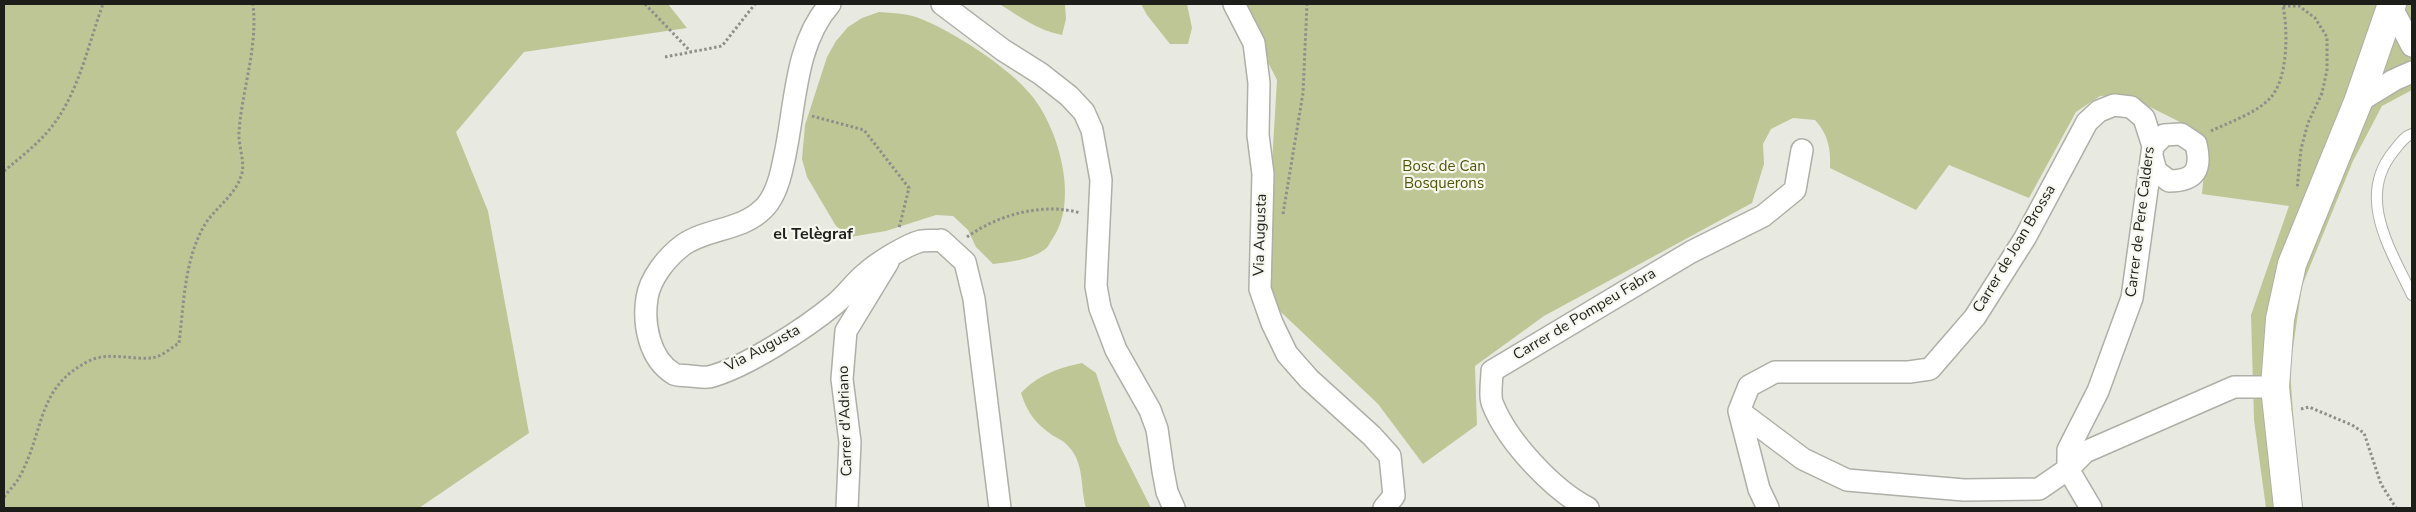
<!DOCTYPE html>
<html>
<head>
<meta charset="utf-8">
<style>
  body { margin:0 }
  #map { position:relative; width:2416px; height:512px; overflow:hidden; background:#e8eae1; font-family:"Nunito Sans",sans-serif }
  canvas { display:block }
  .frame { position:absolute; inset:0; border:5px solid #1d1d1a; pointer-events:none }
</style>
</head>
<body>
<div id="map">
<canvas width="2416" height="512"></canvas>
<div class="frame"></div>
</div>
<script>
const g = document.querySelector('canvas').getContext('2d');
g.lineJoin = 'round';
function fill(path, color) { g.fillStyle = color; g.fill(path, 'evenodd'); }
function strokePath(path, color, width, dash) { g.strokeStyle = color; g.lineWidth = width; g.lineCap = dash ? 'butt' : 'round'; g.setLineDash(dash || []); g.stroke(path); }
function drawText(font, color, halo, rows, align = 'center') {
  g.font = font + ' "Nunito Sans",sans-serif'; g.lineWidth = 4.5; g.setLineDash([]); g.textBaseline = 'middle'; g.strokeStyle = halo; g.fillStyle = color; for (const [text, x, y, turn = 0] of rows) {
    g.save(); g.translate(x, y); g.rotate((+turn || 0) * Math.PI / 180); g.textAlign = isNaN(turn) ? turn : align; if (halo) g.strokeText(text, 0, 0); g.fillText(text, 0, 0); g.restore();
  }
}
const green = new Path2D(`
  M4,4h664l19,24 -163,24 -68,80 32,79 41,222 -110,75h-415z
  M999,4h66l1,15 -4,16c-25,-5 -41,-18 -63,-31z
  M1141,4h46l5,24 -4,16h-18l-23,-29z
  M1238,4h1174v86l-30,16 -29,55 -51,125 -12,82 5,75 8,65h-37l-12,-88 -3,-105 38,-109 -87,-12 4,-44 -14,-22 -66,-33 -26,1 -24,16 -47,86 -80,-33 -33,45 -86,-42c1,-19 -2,-34 -15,-48l-22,-2 -22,11 -8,15 1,20 -12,39 -208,113 -69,50 2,59 -54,39 -45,-60 -114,-108 13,-216z
  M879,12c12,1 25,1 37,5 34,12 94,51 116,79 27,33 47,105 21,142 -3,4 -5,10 -9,12 -14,10 -35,12 -51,14l-17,-17 -8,-17 -15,-14 -17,-1 -50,16 -36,6 -14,-11 -29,-49 -5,-18 3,-34 22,-68 9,-16 12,-14 14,-9z
  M1082,363l14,10 22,69 33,66h-65c-6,-20 -1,-45 -18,-62 -4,-5 -11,-8 -16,-11 -17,-12 -25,-23 -31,-42 17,-18 37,-25 61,-30z`);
const path = new Path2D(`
  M645,4l46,48
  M2283,6h16l16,12 12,19v33l-5,23 -14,30 -7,26 -4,40
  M665,57l57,-11 33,-42
  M812,116l52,14 45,58 -10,40
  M2211,131c18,-9 47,-18 61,-35 16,-20 16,-66 11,-90
  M4,171c18,-15 38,-30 52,-50 24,-34 33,-79 47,-117
  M1283,214l20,-121 4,-89
  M967,237c30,-22 77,-35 113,-24
  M2301,409l8,-2 43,18 12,8 17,51 15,24
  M4,497c5,-7 12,-13 16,-21 25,-46 16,-90 71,-116 18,-8 42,0 61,-2 9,-1 19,-10 27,-15 5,-39 5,-82 25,-117 11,-19 32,-30 38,-53 3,-12 -4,-28 -3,-41 3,-43 19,-84 14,-128`);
const lane = new Path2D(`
  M2412,134c-9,3 -13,11 -19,18 -37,46 -2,98 19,143`);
const street = new Path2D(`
  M830,4c-37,42 -34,106 -47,160 -3,15 -8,34 -20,45 -22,22 -56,19 -80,36 -16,12 -33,33 -36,53 -4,26 2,61 27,76 4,2 11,1 16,2 5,0 13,2 19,1 36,-9 97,-49 126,-73 11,-9 19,-21 30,-30 12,-11 41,-29 56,-33 6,-1 14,0 20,-1l24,22 9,37 26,209
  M942,4l61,46 38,24 28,22 15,16 8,18 9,50 -5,106 4,22 16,42 34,60 7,19 6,42 4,21 7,16
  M1234,4l20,39 5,40 -1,52 5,39 -3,115 12,34 15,31 22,25 63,57 18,20 4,40 -10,12
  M2392,8l20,38
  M2358,102l36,-22 18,-8
  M2152,156l4,15 13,10c27,0 33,-12 27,-37l-15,-10 -17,1 -11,11
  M1739,411l10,-25 26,-14h134l21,-3 45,-52 50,-79 62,-116 12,-11 15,-6 17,2 13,11 9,28 -21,152 -34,93 -30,59v19l23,39
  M1739,411l64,48 44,21 117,10 75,-1 29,-20 17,-17 149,-65h41
  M1739,411l20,78 9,19
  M847,508l3,-66 -8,-63 4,-48 42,-69
  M1588,508c-35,-18 -80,-66 -95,-103 -4,-8 -1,-24 -1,-34l199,-119 72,-36 32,-26 7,-40`);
const secondary = new Path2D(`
  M2288,508l-13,-121 5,-68 12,-55 66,-162 34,-98`);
const parkNames = [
  ["Bosc de Can",1444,167],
  ["Bosquerons",1444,184]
];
const streetNames = [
  ["Carrer de Pere Calders",2141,222,-83],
  ["Via Augusta",1261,235,-88],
  ["Carrer de Joan Brossa",2015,249,-59],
  ["Carrer de Pompeu Fabra",1585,315,-31],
  ["Via Augusta",763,349,-28],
  ["Carrer d'Adriano",846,421,-92]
];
const neighbourhoodNames = [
  ["el Telègraf",813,235]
];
fill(green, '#bfc695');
strokePath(lane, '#aeafa7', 12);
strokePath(street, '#aeafa7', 24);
strokePath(secondary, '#aeafa7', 30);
strokePath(path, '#8e8f89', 3, [2.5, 2.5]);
strokePath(lane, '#fff', 10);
strokePath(street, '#fff', 21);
strokePath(secondary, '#fff', 28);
drawText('15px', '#505603', '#f6f7ee', parkNames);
drawText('15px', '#1d1d1a', '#f6f7ee', streetNames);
drawText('bold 16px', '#1d1d1a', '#f6f7ee', neighbourhoodNames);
</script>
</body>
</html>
